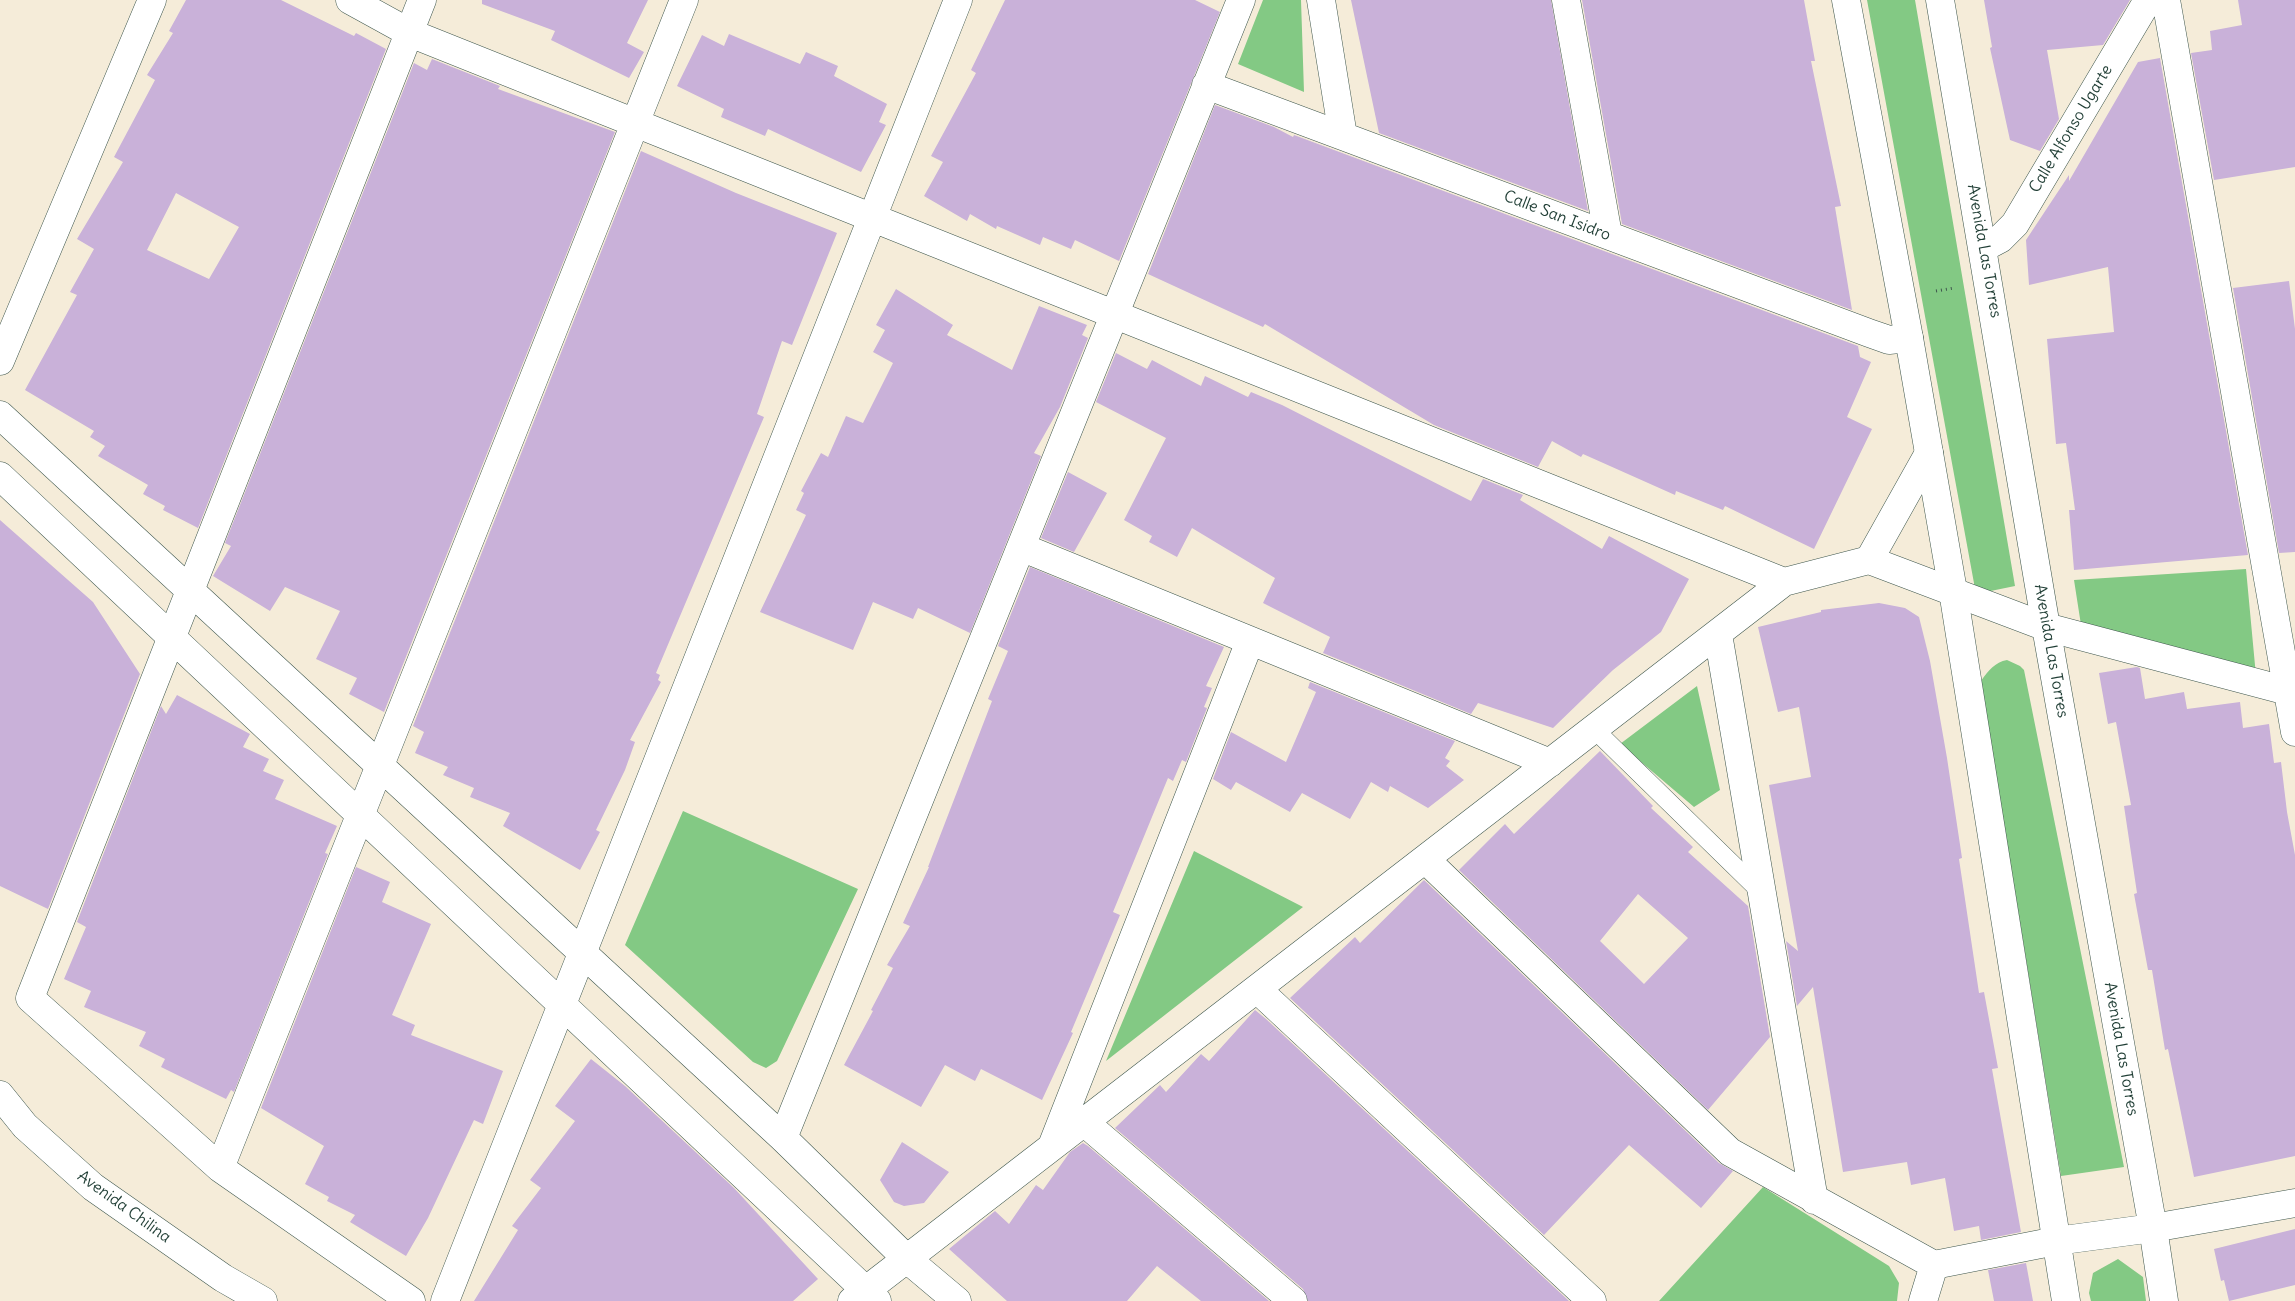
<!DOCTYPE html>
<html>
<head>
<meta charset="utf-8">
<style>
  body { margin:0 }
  canvas { display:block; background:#f5ecd9 }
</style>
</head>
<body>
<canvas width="2295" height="1301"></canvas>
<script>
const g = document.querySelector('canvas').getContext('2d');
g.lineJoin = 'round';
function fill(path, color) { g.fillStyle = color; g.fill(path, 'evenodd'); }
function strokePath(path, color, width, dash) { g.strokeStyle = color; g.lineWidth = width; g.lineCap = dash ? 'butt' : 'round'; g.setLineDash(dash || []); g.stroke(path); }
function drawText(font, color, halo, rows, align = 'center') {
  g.font = font + ' Delius,sans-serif'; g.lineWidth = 4; g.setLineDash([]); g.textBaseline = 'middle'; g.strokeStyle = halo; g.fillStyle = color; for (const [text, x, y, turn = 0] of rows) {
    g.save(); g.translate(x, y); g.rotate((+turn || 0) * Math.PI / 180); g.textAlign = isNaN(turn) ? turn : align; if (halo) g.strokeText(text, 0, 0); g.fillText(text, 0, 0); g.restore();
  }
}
const green = new Path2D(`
  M1263,0h38l3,92 -66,-28z
  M1867,0h48l100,586 -39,8z
  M2246,569l10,107 -175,-51 -7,-45z
  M2007,660l13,6 4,4 100,497 -63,9 -80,-495c7,-10 14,-19 26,-21z
  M1697,686l23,104 -26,17 -74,-63z
  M683,811l175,78 -81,172 -11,7 -13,-6 -128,-117z
  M1194,851l109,56 -197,154z
  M1763,1187l126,79 10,17 -2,18h-238z
  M2118,1259l25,18 3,24h-55l-2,-8 4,-20z`);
const building = new Path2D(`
  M186,0h95l73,36 2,-3 30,16 -188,479 -35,-18 2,-4 -22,-12 5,-9 -50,-29 7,-10 -15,-9 4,-6 -69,-41 52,-95 -7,-3 24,-43 -17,-10 46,-77 -9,-5 41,-77 -8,-5 26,-42 -4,-2zM176,193l63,34 -30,52 -62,-29z
  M482,0h166l-21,43 17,9 -15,26 -78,-38 4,-9 -73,-27z
  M1005,0h190l25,12 -101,249 -44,-21 -4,9 -28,-12 -3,8 -43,-19 -1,3 -26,-15 -3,7 -43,-25 19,-34 -12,-6 45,-83 -5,-3z
  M1351,0h200l37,211 -209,-78z
  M1582,0h222l11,61h-4l30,145 -6,1 17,103 -230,-86z
  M1984,0h146l-27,45 -56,5 12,69 -19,32 -30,-11 -20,-92 2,-1z
  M2238,0h57v167l-81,13 -23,-127 21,-3 -2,-19 32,-6z
  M729,34l71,30 6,-12 32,14 -4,10 53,28 -8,18 7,3 -25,47 -93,-43 -3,7 -44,-19 3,-8 -47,-23 25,-51 22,11z
  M2160,58l88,497 -174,15 -5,-60h6l-9,-67 -10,1 -9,-105 67,-7 -6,-65 -79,18 -3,-45 43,-65v6l69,-119z
  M432,59l68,27 -2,3 117,43 -231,580 -35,-18 8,-16 -41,-19 24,-48 -55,-24 -15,24 -57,-35 18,-30 -6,-3 189,-480 13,7z
  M1215,105l59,22 19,10 1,-2 564,211 2,11 11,5 -24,55 25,12 -58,120 -89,-43 -2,4 -47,-19 -1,4 -92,-41 -2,3 -29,-16 -14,26 -104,-42 -169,-101 -2,3 -115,-53z
  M641,151l95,42 101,40 -45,112 -10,-4 -25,73 7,3 -108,256 4,2 -2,5 3,2 -31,58 5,2 -10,28 -29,60 4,2 -20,38 -77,-44 7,-13 -40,-16 4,-9 -31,-13 5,-8 -33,-14 9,-21 -11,-6z
  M2289,281l6,48v223l-16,1 -46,-265z
  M896,289l57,36 -6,10 65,35 27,-64 48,19 -5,10 6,3 -28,69 -26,46 7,3 -71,177 -52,-25 -5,11 -40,-17 -20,48 -93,-38 46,-97 -10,-5 8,-17 -3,-2 20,-38 7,4 18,-41 17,7 30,-60 -20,-11 12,-22 -9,-5z
  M1116,353l31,16 5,-9 49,26 4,-10 43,21 3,-5 31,13 189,96 12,-22 40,16 -3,5 82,49 7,-13 80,43 -28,53 -48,38 -60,58 -75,-25 -7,11 -148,-61 7,-16 -67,-34 12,-25 -83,-50 -15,29 -28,-15 3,-6 -28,-16 42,-82 -70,-36z
  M1068,472l39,21 -33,59 -33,-14z
  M0,520l93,82 47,72 -92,235 -48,-23z
  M1030,567l194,80 -18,39 6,2 -8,19 3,1 -21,54 -4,-2 -9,21 -5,-3 -55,134 7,3 -49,117 2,1 -31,67 -61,-31 -6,12 -30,-16 -24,42 -77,-42 29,-54 -2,-1 22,-42 -6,-3 23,-39 -7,-3 26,-56h-1l64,-166 -4,-2 20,-48 -10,-5z
  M1879,603l26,5 14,9 11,44 17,97 15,100 -3,1 20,134 5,-1 14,76 -6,1 29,163 -40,8 -2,-14 -25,5 -9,-53 -34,7 -4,-23 -64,10 -30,-185 -16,19 -11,-65 12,10 -29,-166 42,-8 -12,-70 -21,5 -20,-85 63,-15v-2z
  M2137,667l3,1 5,31 39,-7 3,17 53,-7 3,26 26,-4 5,39 7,-1 6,50 8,43v301l-101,21 -26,-128 -3,1 -13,-80h-4l-14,-76 3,-1 -13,-87 7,-1 -15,-83 -8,2 -9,-51z
  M1310,682l145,59 -10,17 5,3 -4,5 18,14 -36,28 -38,-22 -2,6 -17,-10 -21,37 -48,-26 -12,19 -54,-30 -5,8 -18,-11 18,-47 55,30 30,-70 -8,-4z
  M177,695l73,39 -7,13 26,12 -6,12 21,9 -9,19 62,27 -12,27 3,1 -94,238 -3,-2 -5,9 -65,-32 4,-8 -26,-13 7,-14 -62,-25 7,-16 -27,-12 22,-52 -9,-5 84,-216 5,8z
  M1600,751l53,55 -2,2 42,39 -5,5 60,54 22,131 -62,73 -249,-240 46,-46 9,10zM1638,894l50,44 -44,46 -44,-43z
  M356,867l34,15 -8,20 49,22 -39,91 23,10 -4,10 92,36 -20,53 -9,-4 -46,98 -22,38 -56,-34 5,-7 -28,-14 2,-4 -24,-13 19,-38 -63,-38z
  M1424,880l295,283 14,8 -32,37 -72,-63 -85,90 -254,-237 65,-61 5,6z
  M1255,1010l11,9 303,282h-261l-5,-12 -188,-161 45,-43 6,7 35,-38 8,7z
  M591,1059l34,27 109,102 84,91 -25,22h-319l44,-71 -6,-4 29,-38 -11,-8 45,-59 -20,-15z
  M902,1142l47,30 -25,31 -20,3 -10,-4 -14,-22z
  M1083,1143l5,3 181,155h-68l-44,-35 -30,35h-120l-58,-52 46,-38 14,13 27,-39 7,5 27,-38z
  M2295,1229v56l-66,16 -5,-21 -3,1 -7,-32z
  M2026,1263l7,38h-39l-6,-31z`);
const path = new Path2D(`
  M1936,291l18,-3`);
const service = new Path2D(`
  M1594,729l168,164`);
const minor = new Path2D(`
  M350,0l60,33 1374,549
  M1321,0l22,136
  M1566,0l42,235
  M2166,0l129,732
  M1206,85l663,248 20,7 20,-2
  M1983,248l17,-9 15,-15 133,-224
  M0,361l152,-361
  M0,415l783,723 124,121 50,42
  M0,476l877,825
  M1021,547l529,216
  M1869,560l60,-107
  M1718,634l96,566
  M1425,859l305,293 204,113 122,-24 97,-13 142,-25
  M1257,989l335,312
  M1084,1122l209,179
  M783,1138l458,-1138
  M1052,1146l198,-505
  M220,1168l464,-1168
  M411,1301l-191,-133 -190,-170 392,-998
  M445,1301l513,-1301
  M852,1301l932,-719 85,-22 177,67 249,66
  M1923,1301l11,-36`);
const tertiary = new Path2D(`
  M1846,0l63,338 44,253 113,710
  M1940,0l106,627 107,601 11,73
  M0,1095l25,31 68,61 130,91 40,23`);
const streetNames = [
  ["Calle Alfonso Ugarte",2071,129,-59],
  ["Calle San Isidro",1557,216,21],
  ["Avenida Las Torres",1984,251,80],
  ["Avenida Las Torres",2051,651,80],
  ["Avenida Las Torres",2121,1049,80],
  ["Avenida Chilina",124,1207,36]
];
fill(green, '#83c984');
fill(building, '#c9b1d9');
strokePath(service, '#3f574d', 19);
strokePath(minor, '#3f574d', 29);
strokePath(tertiary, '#3f574d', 29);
strokePath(path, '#3f574d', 3, [1, 4]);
strokePath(service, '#fff', 18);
strokePath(minor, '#fff', 28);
strokePath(tertiary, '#fff', 28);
drawText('16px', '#1f3d34', '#fff', streetNames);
</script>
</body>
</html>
